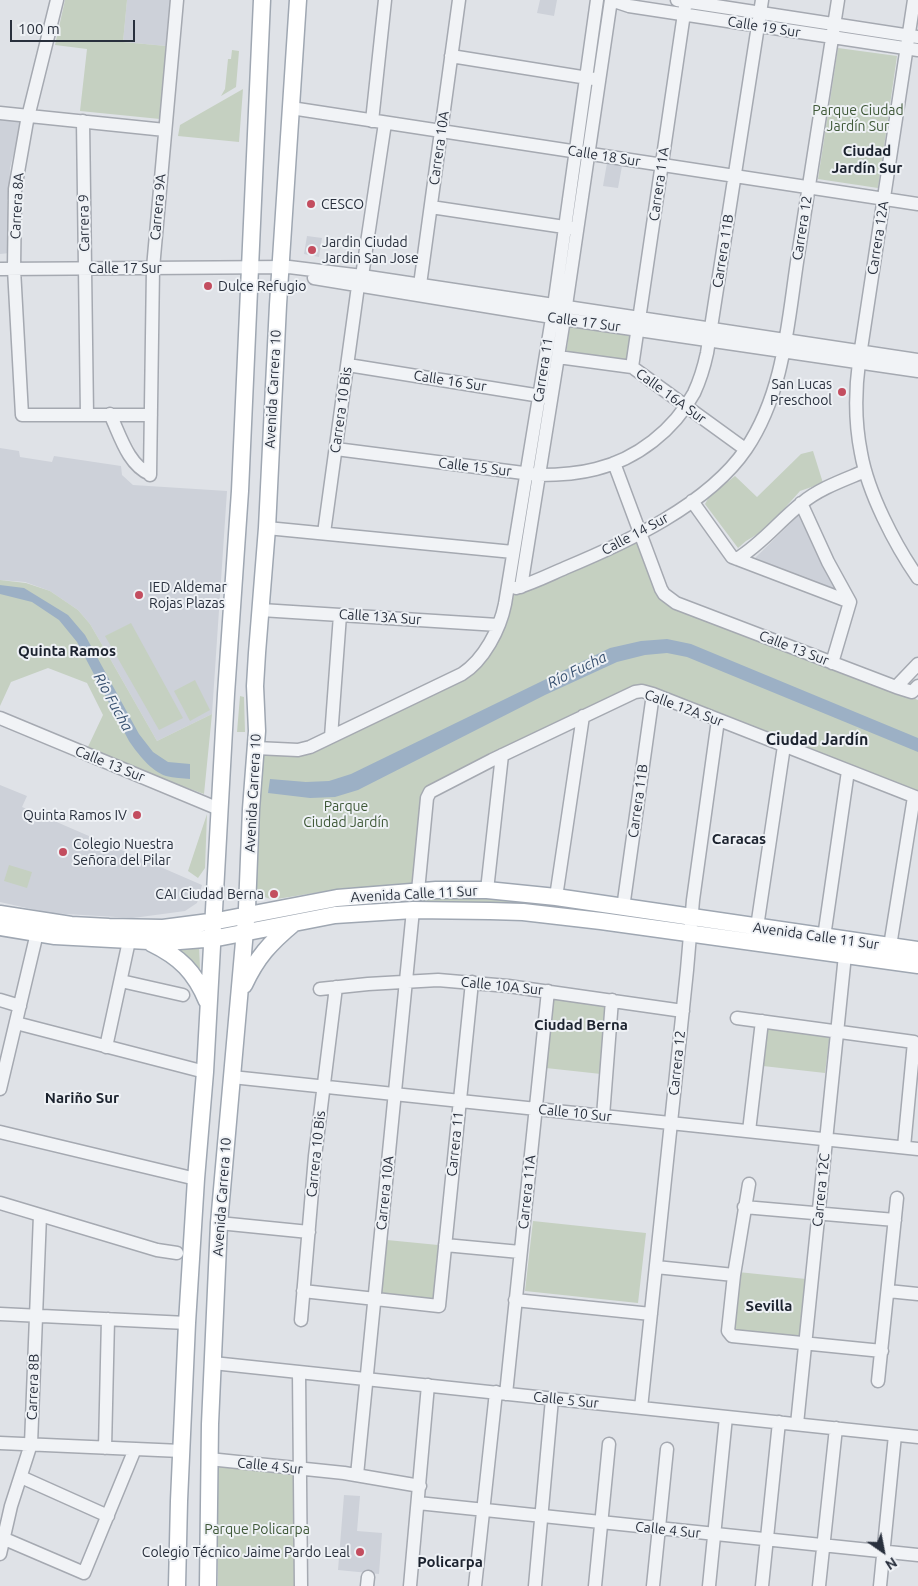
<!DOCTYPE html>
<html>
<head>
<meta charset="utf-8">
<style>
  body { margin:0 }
  #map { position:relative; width:918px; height:1586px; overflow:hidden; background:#dfe2e7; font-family:Ubuntu,sans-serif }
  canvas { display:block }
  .north { position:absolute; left:858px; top:1526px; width:50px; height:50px; -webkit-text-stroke:4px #eef1f5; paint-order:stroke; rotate:147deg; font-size:14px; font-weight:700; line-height:20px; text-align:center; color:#29303d }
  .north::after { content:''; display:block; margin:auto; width:18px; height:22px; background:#29303d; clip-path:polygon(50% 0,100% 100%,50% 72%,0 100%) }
  .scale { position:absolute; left:10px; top:20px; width:125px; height:22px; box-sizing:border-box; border:2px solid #29303d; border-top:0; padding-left:6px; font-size:15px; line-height:18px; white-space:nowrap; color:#29303d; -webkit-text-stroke:4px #eef1f5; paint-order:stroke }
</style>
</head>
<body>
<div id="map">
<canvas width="918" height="1586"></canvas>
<div class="north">N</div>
<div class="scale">100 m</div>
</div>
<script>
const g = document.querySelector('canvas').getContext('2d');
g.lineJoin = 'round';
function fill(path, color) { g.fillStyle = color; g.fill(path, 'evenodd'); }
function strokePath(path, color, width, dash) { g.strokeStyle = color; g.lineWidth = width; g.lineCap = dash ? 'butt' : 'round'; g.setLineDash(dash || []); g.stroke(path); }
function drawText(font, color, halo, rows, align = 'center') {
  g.font = font + ' Ubuntu,sans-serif'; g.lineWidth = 4; g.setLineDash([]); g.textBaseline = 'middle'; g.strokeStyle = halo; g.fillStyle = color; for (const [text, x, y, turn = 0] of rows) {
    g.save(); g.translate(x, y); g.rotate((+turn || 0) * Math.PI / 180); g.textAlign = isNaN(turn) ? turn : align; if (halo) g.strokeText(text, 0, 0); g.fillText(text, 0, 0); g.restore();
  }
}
const built = new Path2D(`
  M127,0h44l-5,46 -43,-4z
  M540,0h17l-3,16 -17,-3z
  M0,118l18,3 3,4 -11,43 -1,31 -2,1 3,53 -10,1z
  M607,163l15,3 -4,22 -15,-2z
  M307,236l15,2 -3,19 -15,-3z
  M0,448l19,3 1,6 32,5 2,-6 67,10 1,9 11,10 94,6 -15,223 -55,27 -53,-93 -14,-24 -12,-14 -28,-19 -25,-9 -25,-2z
  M800,514l35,76 -80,-32z
  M0,785l27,11 -5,11 180,78 -5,18 -12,8 -52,7 -84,-5 -49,-11z
  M344,1495l16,1 -3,35 25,2 -3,41 -41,-4z`);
const green = new Path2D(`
  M65,0h62l-4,42 43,4 -6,73 -80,-8 7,-62 -32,-4z
  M838,48l59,8 -19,132 -60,-9z
  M232,50l7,1 -3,36 -15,9 4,-7 3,-30h3z
  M243,89l-4,53 -61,-6 2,-11z
  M570,325l63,8 -4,30 -63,-8z
  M813,451l10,32 -23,8 -34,38 -20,12 -8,7 -33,-44 4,-7 26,-21 22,21 44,-43z
  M637,540l20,48 189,83 72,29v93l-274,-107 -214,99 -16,100 -69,3 -68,11c-13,1 -18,-5 -23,-17l8,-130 30,1 157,-70 57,-64 9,-26z
  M0,580l26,3 24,8 28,19 12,14 14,24 53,93 55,-27 -8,80 -118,-43 17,-36 -16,-32 -39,-15 -37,14 -11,24z
  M131,623l52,95 -24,12 -54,-94z
  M195,680l15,30 -20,11 -16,-30z
  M240,696l4,1 1,35h-8z
  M207,814l-2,54 -7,10 -10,-7z
  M9,865l23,7 -5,16 -23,-7z
  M462,893l221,27 -1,8 -151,-20 -266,15 -1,-4 42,-12z
  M199,946l1,23 -18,-16 -11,-5z
  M554,998l55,7 -8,69 -55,-6z
  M768,1026l62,7 -5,40 -62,-7z
  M533,1221l113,12 -8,70 -113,-12z
  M387,1240l51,5 -5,54 -52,-4z
  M738,1272l68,7 -5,57 -68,-6z
  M217,1464l79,8 2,114h-80z`);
const water = new Path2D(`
  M0,585l24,3 44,27 17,20 54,99 14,18 15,10 22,2v15c-7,-1 -16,-1 -24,-3 -15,-5 -28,-22 -37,-35l-52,-99 -18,-22 -27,-18 -32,-8z
  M667,639l24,5 227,94v14l-231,-95 -20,-4 -22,2 -28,7 -72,33 -187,95 -23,7 -25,1 -42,-5 2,-14 36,3 23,-1 22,-7 259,-126 31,-7z`);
const minor = new Path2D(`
  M57,0l-30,121 -12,68 -1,80 8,146h129
  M677,0l241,37
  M914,0l-55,362c-4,30 -4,61 2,91 7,40 34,92 57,125
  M451,56l143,23
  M291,108l627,96
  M0,113l165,17
  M83,121l4,294
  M372,121l13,-121
  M431,207l140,21
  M0,269l289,-2 73,9 556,84
  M362,276l23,-153
  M314,278l250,41 354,52
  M419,292l40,-292
  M558,357l74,10 113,82
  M348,365l199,32
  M632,367l54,-367
  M110,414c10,21 18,51 40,60
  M336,449l203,26c19,0 38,-1 57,-6 41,-10 78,-39 98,-76 6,-13 10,-26 13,-40l55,-353
  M614,463l47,126 3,5 12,9 220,84 16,5 6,-6
  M150,475l3,-207 24,-268
  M692,501l40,56 118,45
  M801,503l27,59 22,40
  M267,528l246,24
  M324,533l34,-247
  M737,559c27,-17 41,-37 65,-56 18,-15 42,-23 63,-32
  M521,587l43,-268 47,-319 18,6 289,44
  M516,588c17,-5 33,-13 49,-20 60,-25 143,-63 181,-119 41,-61 42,-136 54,-206 12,-81 26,-162 38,-243
  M261,610l237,15
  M832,663l18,-61
  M896,687l22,-23
  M0,718l219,91
  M331,737l9,-122
  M256,748l42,2 12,-3 152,-73c22,-14 38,-45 43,-70l49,-298 43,-306
  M487,890l15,-135
  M418,891l9,-93 3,-6 62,-32 143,-68 7,-1 11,3 265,104
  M556,897l27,-181
  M623,908l30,-214
  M757,927l27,-181
  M824,937l24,-166
  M890,946l24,-149
  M121,981l62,14
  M320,989l48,-5 70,-4 70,6 175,25
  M0,1000l20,6
  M737,1018l177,24 -10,105
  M16,1023l189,49
  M106,1047l23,-106
  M232,1077l686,72
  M0,1089l37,-156
  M603,1116l9,-116
  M749,1131l13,-110
  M0,1132l196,47
  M749,1184l-15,91 -6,56 4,5 150,15
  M0,1203l157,47 20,3
  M744,1207l151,13
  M219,1223l90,9
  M445,1245l75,7
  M656,1267l78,8
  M303,1291l136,15 33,-324
  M888,1291l30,3
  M515,1300l136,14
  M0,1314l187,9
  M301,1320l14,-164 21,-169
  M213,1363l705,74
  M299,1372l2,214
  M878,1381l19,-183
  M506,1394l42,-403
  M641,1408l46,-438 6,-70 25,-180
  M797,1424l48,-469
  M0,1443l181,8
  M105,1448l3,-129
  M209,1459l135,14 76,13
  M357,1475l56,-565
  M21,1477l87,39
  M418,1503l500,52
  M0,1537l84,36 51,-124
  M0,1554l11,-48 20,-62 9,-229
  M367,1586l1,-9
  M410,1586l18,-201
  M475,1586l21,-194
  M535,1586l17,-187
  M595,1586l14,-142
  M653,1586l14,-137
  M709,1586l17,-169
  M762,1586l17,-164
  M819,1586l17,-158
  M880,1586l15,-151`);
const major = new Path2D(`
  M0,914l71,11 38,2 54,1 54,-7 120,-23 99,-8h51l69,7 362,53
  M0,927l55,9 112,6 50,-4 118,-23 78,-5 77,1 33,1 78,9 317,44
  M151,943c29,14 44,29 56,58
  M244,985c13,-28 26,-42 50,-62
  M177,1586l2,-85 8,-178 9,-144 9,-107 21,-378 14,-203 22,-491
  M208,1586l2,-162 9,-201 28,-315 4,-99 6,-78 -2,-45 2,-33 10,-125 11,-223 20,-305`);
const markers = [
  [311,204,5,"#c34d5f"],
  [312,250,5,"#c34d5f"],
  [208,286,5,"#c34d5f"],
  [842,392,5,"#c34d5f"],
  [139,595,5,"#c34d5f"],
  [137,815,5,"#c34d5f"],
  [63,852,5,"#c34d5f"],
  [274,894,5,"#c34d5f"],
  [360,1552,5,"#c34d5f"]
];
const streetNames = [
  ["Calle 19 Sur",764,27,9],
  ["Carrera 10A",439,148,-82],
  ["Calle 18 Sur",604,156,9],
  ["Carrera 11A",659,184,-82],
  ["Carrera 8A",17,206,-87],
  ["Carrera 9A",158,207,-85],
  ["Carrera 9",84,223,-91],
  ["Carrera 12",802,228,-81],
  ["Carrera 12A",878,238,-81],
  ["Carrera 11B",723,251,-81],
  ["Calle 17 Sur",125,268],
  ["Calle 17 Sur",584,322,8],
  ["Carrera 11",543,370,-81],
  ["Calle 16 Sur",450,381,9],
  ["Avenida Carrera 10",273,389,-87],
  ["Calle 16A Sur",671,396,36],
  ["Carrera 10 Bis",341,410,-82],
  ["Calle 15 Sur",475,467,7],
  ["Calle 14 Sur",635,534,-28],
  ["Calle 13A Sur",380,617,4],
  ["Calle 13 Sur",794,648,21],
  ["Calle 12A Sur",684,708,20],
  ["Calle 13 Sur",110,764,22],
  ["Avenida Carrera 10",253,793,-87],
  ["Carrera 11B",638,801,-82],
  ["Avenida Calle 11 Sur",414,894,-3],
  ["Avenida Calle 11 Sur",816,936,8],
  ["Calle 10A Sur",502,986,6],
  ["Carrera 12",677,1063,-84],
  ["Calle 10 Sur",575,1113,6],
  ["Carrera 11",455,1144,-84],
  ["Carrera 10 Bis",316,1154,-84],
  ["Carrera 12C",821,1190,-84],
  ["Carrera 11A",527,1192,-84],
  ["Carrera 10A",385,1193,-84],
  ["Avenida Carrera 10",222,1197,-86],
  ["Carrera 8B",33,1387,-88],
  ["Calle 5 Sur",566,1400,6],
  ["Calle 4 Sur",270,1466,6],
  ["Calle 4 Sur",668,1530,6]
];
const parkNames = [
  ["Parque Ciudad",858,110],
  ["Jardín Sur",858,126],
  ["Parque",346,806],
  ["Ciudad Jardín",346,822],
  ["Parque Policarpa",257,1529]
];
const poiNames = [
  ["CESCO",321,204],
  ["Jardin Ciudad",322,242],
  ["Jardin San Jose",322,258],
  ["Dulce Refugio",218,286],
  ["San Lucas",832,384,"right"],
  ["Preschool",832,400,"right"],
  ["IED Aldemar",149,587],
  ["Rojas Plazas",149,603],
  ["Quinta Ramos IV",127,815,"right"],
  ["Colegio Nuestra",73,844],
  ["Señora del Pilar",73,860],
  ["CAI Ciudad Berna",264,894,"right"],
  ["Colegio Técnico Jaime Pardo Leal",350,1552,"right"]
];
const neighbourhoodNames = [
  ["Ciudad",867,151],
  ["Jardín Sur",867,168],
  ["Quinta Ramos",67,651],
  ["Caracas",739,839],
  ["Ciudad Berna",581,1025],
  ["Nariño Sur",82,1098],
  ["Sevilla",769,1306],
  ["Policarpa",450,1562]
];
const waterNames = [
  ["Río Fucha",577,670,-26],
  ["Río Fucha",113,702,61]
];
const quarterNames = [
  ["Ciudad Jardín",817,740]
];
fill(built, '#cdd1d9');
fill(green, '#c5d0c1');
fill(water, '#9cb0c5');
strokePath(minor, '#a5a9b1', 15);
strokePath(major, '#9fa7b2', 19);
strokePath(minor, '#f1f3f6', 12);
strokePath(major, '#fff', 16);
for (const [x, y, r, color] of markers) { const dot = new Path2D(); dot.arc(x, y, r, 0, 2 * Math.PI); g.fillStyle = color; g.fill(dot); strokePath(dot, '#eef1f5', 2); }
drawText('14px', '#29303d', '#eef1f5', streetNames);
drawText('14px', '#3e5837', '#eef1f5', parkNames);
drawText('14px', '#29303d', '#eef1f5', poiNames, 'left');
drawText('bold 15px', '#1b222e', '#eef1f5', neighbourhoodNames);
drawText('italic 15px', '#364f6e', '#eef1f5', waterNames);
drawText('bold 16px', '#1b222e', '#eef1f5', quarterNames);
</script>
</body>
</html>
